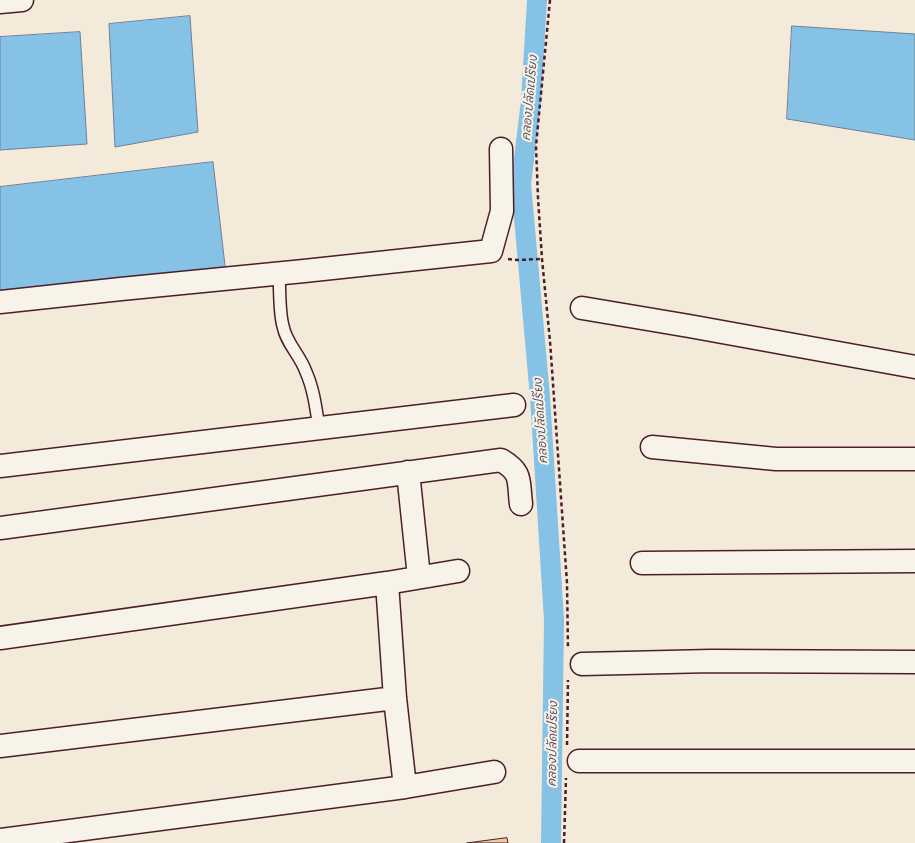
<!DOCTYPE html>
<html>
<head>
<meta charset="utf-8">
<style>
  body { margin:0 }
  canvas { display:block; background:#f4ead9 }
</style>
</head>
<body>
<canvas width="915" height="843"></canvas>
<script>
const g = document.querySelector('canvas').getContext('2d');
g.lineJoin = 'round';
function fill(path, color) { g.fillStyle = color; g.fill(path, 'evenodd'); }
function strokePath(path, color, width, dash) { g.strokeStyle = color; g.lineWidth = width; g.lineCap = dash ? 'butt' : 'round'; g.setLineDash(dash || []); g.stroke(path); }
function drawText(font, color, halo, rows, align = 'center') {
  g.font = font + ' "Comic Neue","Playpen Sans Thai",sans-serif'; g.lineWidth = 4; g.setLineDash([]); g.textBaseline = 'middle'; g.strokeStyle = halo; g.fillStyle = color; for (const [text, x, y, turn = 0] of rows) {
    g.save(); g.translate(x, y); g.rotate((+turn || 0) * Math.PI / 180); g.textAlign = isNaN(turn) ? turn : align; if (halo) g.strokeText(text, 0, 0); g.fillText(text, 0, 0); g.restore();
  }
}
const water = new Path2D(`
  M190,16l8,116 -83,15 -6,-123z
  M792,26l123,8v106l-128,-21z
  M80,32l7,112 -87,6v-113z
  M213,162l13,112 -226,27v-114z`);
const canal = new Path2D(`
  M537,0l-6,101 -10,83 19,213 14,223 -3,223`);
const building = new Path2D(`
  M507,838l1,5h-41z`);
const path = new Path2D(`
  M550,0l-14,146 2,52 4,61 8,82 17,242 1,66
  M508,259l9,1 25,-1
  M567,745l1,-65
  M564,843l2,-65`);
const lane = new Path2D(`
  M279,274c1,15 0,38 4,52 3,17 17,29 23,46 8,18 10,37 13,56`);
const street = new Path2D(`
  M0,2l22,-2
  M0,302l121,-13 183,-18 187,-20 11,-40 -1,-62
  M582,308l107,18 226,41
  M652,447l124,12h139
  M0,466l514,-61
  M408,472l11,105
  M0,528l501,-68c22,13 17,21 20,44
  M642,563l273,-2
  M387,583l8,115 10,89
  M0,638l387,-55 71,-12
  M582,664l129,-3 204,1
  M0,746l395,-48
  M579,761h336
  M0,840l405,-53 89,-15`);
const waterNames = [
  ["คลองปลัดเปรียง",530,98,-85],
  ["คลองปลัดเปรียง",541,421,-94],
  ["คลองปลัดเปรียง",553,744,-89]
];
fill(water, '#85c2e5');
strokePath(water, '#6d819b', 1);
strokePath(canal, '#85c2e5', 20);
fill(building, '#eac89c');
strokePath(building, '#4a1f2b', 1);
strokePath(lane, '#4a1f2b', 14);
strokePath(street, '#4a1f2b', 25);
strokePath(path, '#4a1f2b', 2.5, [4, 3]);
strokePath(lane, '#f7f3e8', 11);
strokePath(street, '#f7f3e8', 22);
drawText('italic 12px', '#5c5063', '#f7f3e8', waterNames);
</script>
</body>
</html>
